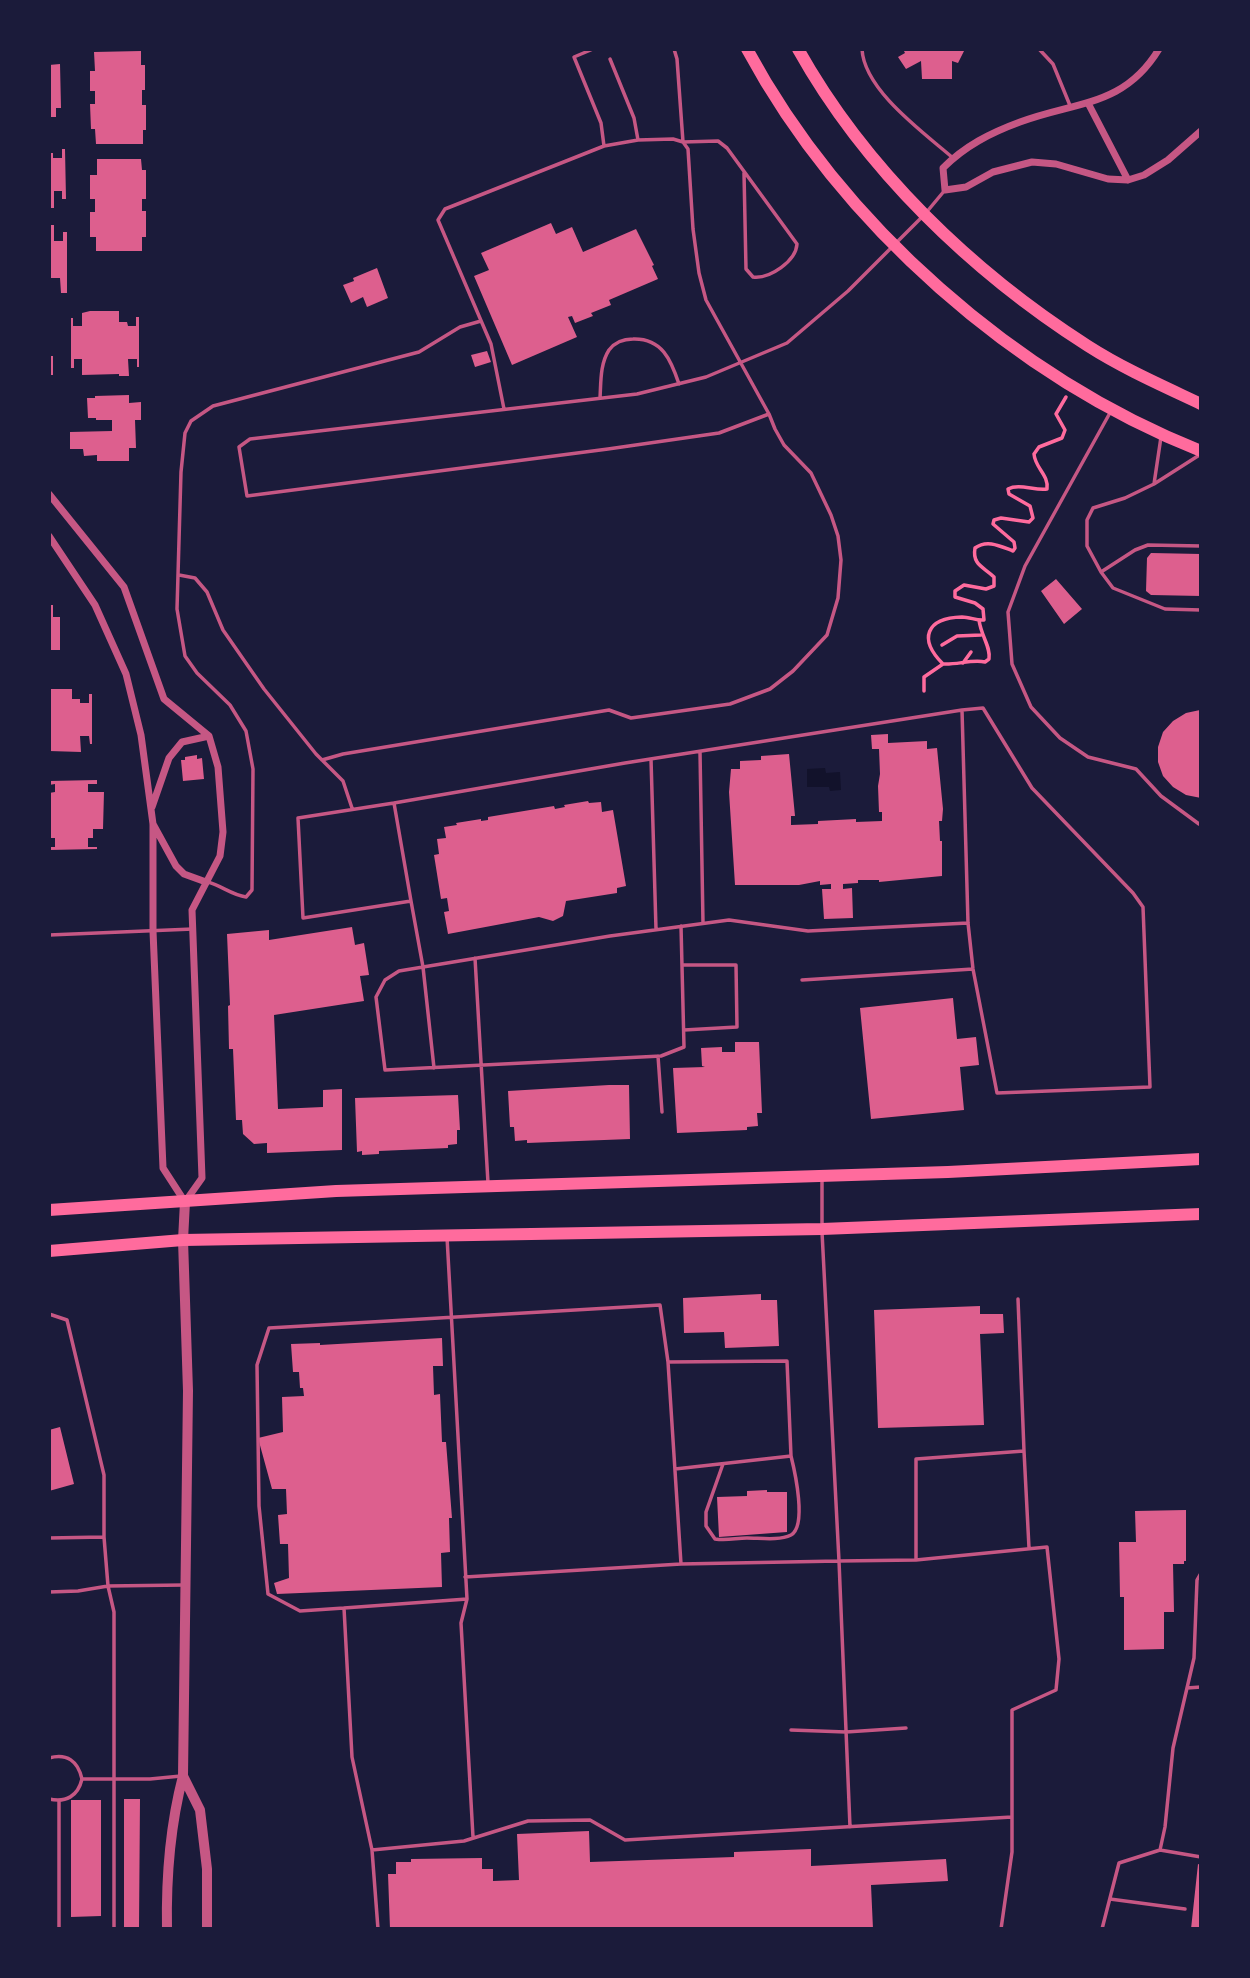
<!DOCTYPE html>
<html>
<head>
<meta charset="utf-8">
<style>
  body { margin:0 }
  #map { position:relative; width:1250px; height:1978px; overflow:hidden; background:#1b1b3a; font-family:Quicksand,sans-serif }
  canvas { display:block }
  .frame { position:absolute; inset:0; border:51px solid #1b1b3a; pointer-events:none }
</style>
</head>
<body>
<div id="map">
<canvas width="1250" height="1978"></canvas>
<div class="frame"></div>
</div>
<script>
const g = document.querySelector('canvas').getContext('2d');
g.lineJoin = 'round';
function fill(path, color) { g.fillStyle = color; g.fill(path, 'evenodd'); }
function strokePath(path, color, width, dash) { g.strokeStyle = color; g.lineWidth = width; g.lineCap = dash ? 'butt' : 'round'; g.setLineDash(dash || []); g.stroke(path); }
const water = new Path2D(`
  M825,768l1,5 14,-1 1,18 -11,1 -1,-4h-22v-18z`);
const building = new Path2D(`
  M903,49h62l-7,14 -6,-2v18h-30l-1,-18 -15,8 -8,-12 7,-4z
  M141,51v14h4v25h-3v15h4v25h-3v14h-47l-1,-15h-4l-1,-25h5v-13h-5v-20h5l-1,-19z
  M60,64l1,44h-5v9h-7v-52z
  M62,149h3l1,50h-4v-8h-8v17h-5v-55h4v5h9z
  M97,159h44l1,11h4v29h-4v12h4v26h-4v14h-46v-14h-6v-25h5v-13h-5v-24h7z
  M551,223l5,11 16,-7 11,25 53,-23 18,36 -2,1 6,13 -49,21 2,5 -20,8 2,3 -18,7 -3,-7 -4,1 9,20 -65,28 -38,-89 15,-6 -8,-17z
  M49,225h5v16h9v-9h4v61h-6l-1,-15h-11z
  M377,268l11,30 -21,9 -4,-10 -12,6 -8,-18 11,-4 -1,-3z
  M90,311h29v11h8l1,4h8v-9h3v50h-2v-8h-9l1,17h-10v-2l-37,1v-16h-8v9h-3v-50h2v8h9v-13z
  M487,351l4,11 -16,5 -4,-12z
  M49,356h4v19h-4z
  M129,395v8l12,-1v18h-6l1,28h-7v13h-32v-6l-13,1 -1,-7h-13v-17l42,-1v-11h-16v-2h-8l-1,-20h8v-2z
  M1151,553l50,1v42l-50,-1 -5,-4 1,-33z
  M1056,579l26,30 -18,15 -23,-33z
  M49,605h4v12h7v33h-11z
  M49,689h23v10h8v4h9v-9h3v50h-2l-1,-8h-9l1,16 -32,-1z
  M1200,710h1v88l-15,-3 -13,-8 -10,-11 -5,-14v-15l5,-15 10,-11 13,-8z
  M888,734v9l39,-2v8l10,-1 6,61 -1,12h-3l1,20h2v35l-63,6v-2h-21v3l-15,1v5l9,-1 1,30 -29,1 -2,-30h9v-5l-11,1v-4l-21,4h-64l-6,-93 2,-23h9v-8l21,-1v-4l28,-2 6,62h-4v9l27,-1v-3l38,-2v3l26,-1v-9h-3l-1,-26 2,-12 -1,-25h-7l-1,-14z
  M197,755v4l5,-1 2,21 -21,2 -2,-21h4v-3z
  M97,780v4h-9v8h16l-1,37h-10v9h-5v9h9v2l-48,1v-3h6v-9h-6v-45l6,-1v-8l-6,1v-4z
  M588,801l1,2 12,-1 1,10 11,-2 13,76 -9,2v5l-51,8 -3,15 -10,5 -14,-4 -91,17 -4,-22 5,-1 -2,-13 -6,1 -7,-44 5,-1 -2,-15 9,-1 -2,-11 13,-2 -1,-2 25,-4v2l7,-1v-3l66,-11 1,3 10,-2 -1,-2z
  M352,927l3,18 9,-2 5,32 -9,1 4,25 -90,14 4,94 45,-2v-17l19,-1v61l-75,3v-10l-13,1 -11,-10 -1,-14h-6l-3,-71h-4l-1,-43 2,-1 -3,-71 42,-4v10z
  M953,998l4,41 19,-2 3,28 -19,2 4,43 -93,9 -11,-111z
  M735,1042h24l3,71h-5l1,13 -11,1v3l-70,3 -4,-65 32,-1 -3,-1 -1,-18 21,-1v5h13z
  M609,1085h20l1,54 -103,4v-3l-12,1 -1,-14h-4l-2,-36z
  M458,1095l2,35h-3v14l-9,1v3l-69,3v3l-17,1v-4l-5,1 -2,-54z
  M761,1294v6h16l2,46 -54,2 -1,-16 -40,1 -1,-35z
  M980,1306v8h23l1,19 -24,1 4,91 -106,3 -4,-118z
  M442,1338l1,28h-10l1,29 6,-1 2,48h4l6,76h-3l1,34 -9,1 1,34 -165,7 -3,-11 15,-5 -1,-34h-8l-2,-29 9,-1 -1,-25h-14l-14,-51 25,-6 -1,-35 22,-1 -1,-8h-3l-1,-16h-6l-2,-28 29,-1v2z
  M60,1427l14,57 -25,7v-61z
  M767,1490v2h20v40l-68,5 -2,-40 30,-1v-5z
  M1186,1510v51h-2v3h-11l1,48h-10v37l-40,1v-53h-4l-1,-55h17l-1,-31z
  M124,1799h16l-1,130h-15z
  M71,1800h30v116l-30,1z
  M589,1831l1,31 144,-5v-5l77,-3v17l135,-7 2,22 -77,4 2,44h-483l-2,-55h8v-12h15v-3l71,-1v11h11v12l26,-1 -2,-46z
  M1198,1864l3,1v64h-10z`);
const path = new Path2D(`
  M942,645l15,-9 24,-1
  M963,663l8,-11
  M943,664c14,1 29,-5 42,-2l4,-3c2,-12 -8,-23 -10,-39
  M924,691v-14l19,-13c-25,-25 -17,-46 19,-47 8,0 15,4 22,3l-1,-11 -8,-6 -20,-6v-6l9,-6 22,4 8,-3v-9c-10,-10 -22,-12 -19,-29 12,-9 25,-2 38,3l2,-3 -1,-6 -21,-18 1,-4 7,-2 28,4 4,-4 -3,-12 -21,-12 -1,-5c11,-6 27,2 39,0 2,-14 -12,-21 -13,-35l5,-7 23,-9 3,-8 -9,-16 10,-17`);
const service = new Path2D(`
  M593,49l-19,8 27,66 3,23
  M674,49l3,10 6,83 35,-1 9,7 70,96c-1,17 -27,35 -44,33l-7,-8 -2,-96
  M862,49c2,41 61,83 91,109
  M1039,49l14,15 18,44
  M610,59l24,59 4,22
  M600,398c1,-16 0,-34 9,-48 6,-8 14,-11 24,-11 29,-1 38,21 46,45
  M1111,411l-86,155 -17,46 4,52 19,43 29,31 28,19 48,12 25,27 38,28 2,-1
  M769,414l-50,19 -111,16 -361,47 -8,-49 11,-8 387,-45 69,-17 81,-34 61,-52 77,-77 20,-24
  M1201,454l-47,30 -29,14 -32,10 -6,12v26l14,26 12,16 52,21 36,1
  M1154,484l7,-47
  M1101,572l34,-22 13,-5 53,1
  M179,575l16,3 12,14 16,38 41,59 52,65 27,27 9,27
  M700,752l3,171
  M651,759l5,170
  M322,760l21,-6 266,-44 22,8 99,-14 40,-15 23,-18 34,-36 11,-37 3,-38 -3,-24 -7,-21 -20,-42 -27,-28 -9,-16 -6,-15 -63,-114 -7,-27 -6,-44 -5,-80 -5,-7 -10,-3 -35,1 -34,6 -159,63 -7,11 53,124 13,65
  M394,803l-96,15 5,100 108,-17 -17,-98 231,-40 337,-53 6,213 5,46 24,124 153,-6 -7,-180 -10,-14 -101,-105 -49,-80 -21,2
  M208,882c14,4 24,13 38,15l6,-7 1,-121 -7,-38 -16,-26 -33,-32 -12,-17 -8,-47 4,-137 4,-39 6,-12 22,-15 206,-54 41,-25 21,-6
  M411,901l12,66 11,101
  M681,926l3,121 -23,9 -276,14 -9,-73 9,-17 14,-9 211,-35 119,-16 79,11 160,-8
  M49,935l144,-6
  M475,958l13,225
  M682,965h54l1,62 -53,3
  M802,980l171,-11
  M658,1056l4,56
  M822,1224v-44
  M822,1232l17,329 77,-1 131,-13 12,112 -3,31 -44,20v142l-11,77
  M49,1314l18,6 37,155v62l-55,1
  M668,1362l119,-1 4,95 -116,13
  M1024,1451l5,97
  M723,1464l-17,48v14l9,13c12,2 21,-1 32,-1 13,0 32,3 44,-3 16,-9 4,-63 0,-79
  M104,1537l4,49 6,26v317
  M916,1560v-101l108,-8 -6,-152
  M681,1564l158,-3 11,266
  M49,1592l29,-1 30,-5 76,-1
  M467,1599l-6,24 12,214
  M344,1608l-44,3 -32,-17 -9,-88 -2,-141 12,-37 391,-23 8,57 13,202 -216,13
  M1187,1688l14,-1
  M791,1730l55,2 60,-4
  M49,1758c18,-5 29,3 33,21 -4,17 -16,24 -33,20
  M82,1779h68l31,-3
  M59,1801v128
  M372,1850l92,-9 64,-20 62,-1 35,20 387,-23
  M1160,1850l41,7
  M1110,1899l75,10
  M378,1929l-6,-79 -20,-93 -8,-149 123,-9 -20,-362
  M1102,1929l17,-66 41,-13 5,-23 8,-79 21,-90 3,-78 4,-7`);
const minor = new Path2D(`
  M1159,49c-35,58 -83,52 -139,73 -30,11 -55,24 -77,46l2,22 21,-3 27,-15 39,-10 24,2 52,15 20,1 16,-5 24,-15 33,-29
  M1088,103l40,77
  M49,494l75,93 40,112 45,37 9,31 5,65 -3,24 -28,54 10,268 -17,24 -22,-34 -10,-237v-107l-12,-89 -15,-61 -31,-69 -46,-69
  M152,807l17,-49 13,-16 27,-6
  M153,824l23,42 8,8 22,8`);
const tertiary = new Path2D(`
  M183,1776l17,34 7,59v60
  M167,1929c-1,-52 3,-103 16,-153l5,-385 -5,-151 2,-38`);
const primary = new Path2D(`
  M747,49c95,176 268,328 454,402
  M798,49c67,120 174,223 290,297 36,23 75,40 113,58
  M49,1210l287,-19 612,-19 253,-13
  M49,1251l134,-11 639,-11 379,-15`);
fill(water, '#12122b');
fill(building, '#dd5f8e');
strokePath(path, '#ff6b9d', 3.5);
strokePath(service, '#c65784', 3.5);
strokePath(minor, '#c65784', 7);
strokePath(tertiary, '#c65784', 10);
strokePath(primary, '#ff6b9d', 12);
</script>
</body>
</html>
